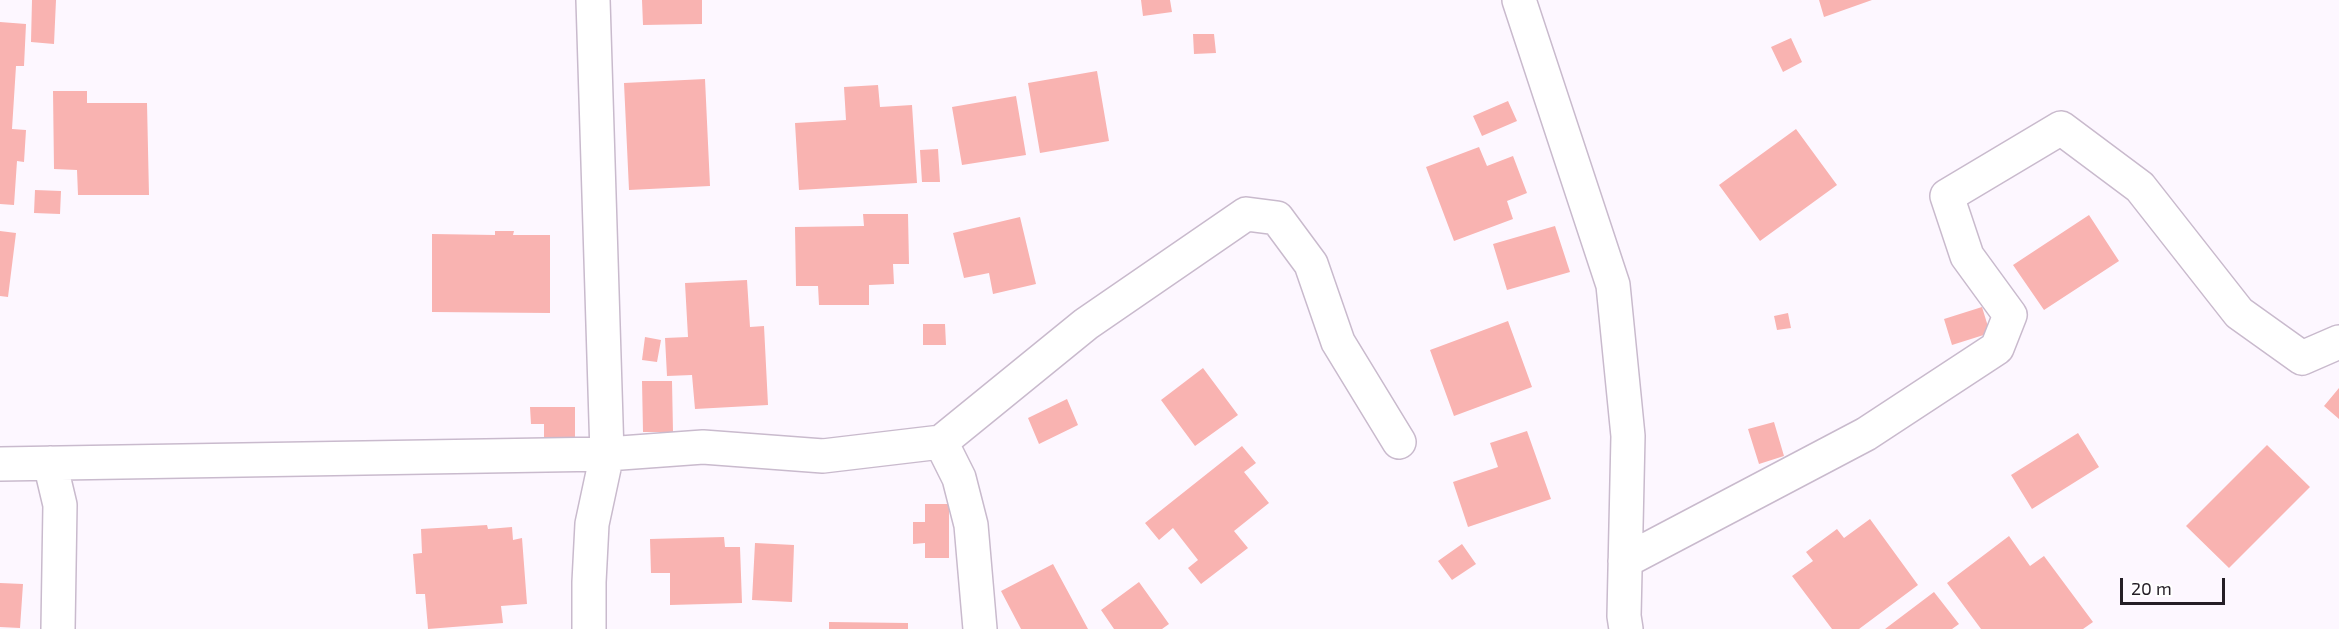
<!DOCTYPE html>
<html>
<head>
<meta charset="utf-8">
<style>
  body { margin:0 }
  #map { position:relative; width:2339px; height:629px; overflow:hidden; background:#fdf7ff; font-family:"Exo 2",sans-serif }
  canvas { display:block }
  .scale { position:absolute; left:2120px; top:578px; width:105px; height:27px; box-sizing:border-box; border:3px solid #241e26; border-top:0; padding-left:8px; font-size:18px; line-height:21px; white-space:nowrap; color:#241e26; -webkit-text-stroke:4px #fff; paint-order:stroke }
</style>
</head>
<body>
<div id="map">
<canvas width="2339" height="629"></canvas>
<div class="scale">20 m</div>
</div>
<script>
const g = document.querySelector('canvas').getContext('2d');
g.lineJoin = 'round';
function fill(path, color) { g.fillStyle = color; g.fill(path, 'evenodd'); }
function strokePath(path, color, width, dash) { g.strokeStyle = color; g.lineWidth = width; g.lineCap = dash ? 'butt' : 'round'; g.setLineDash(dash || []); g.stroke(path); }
const building = new Path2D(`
  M32,0h24l-2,44 -23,-2z
  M642,0h60v24l-59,1z
  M1141,0h29l2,12 -29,4z
  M1819,0h53l-48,17z
  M0,22l26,2 -2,42h-8l-4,63 14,1 -2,32 -7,-1 -3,44 -14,-1z
  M1193,34h21l2,19 -22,1z
  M1791,38l11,24 -19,10 -12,-25z
  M1097,71l12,70 -69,12 -12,-70z
  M705,79l5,107 -81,4 -5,-107z
  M878,85l2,22 32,-2 5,78 -118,7 -4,-67 51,-3 -2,-33z
  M53,91h34v12h60l2,92h-71l-1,-25 -23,-1z
  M1016,96l10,59 -64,10 -10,-58z
  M1508,101l9,20 -35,15 -9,-20z
  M1796,129l41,56 -77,56 -41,-56z
  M1479,147l8,19 26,-10 14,37 -20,8 6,18 -59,22 -28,-74z
  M938,149l2,33h-18l-2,-32z
  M35,190l26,1 -1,23 -26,-1z
  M863,214h45l1,50h-16l1,20 -25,1v20h-50l-1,-19h-22l-1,-59 69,-1z
  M2089,215l30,46 -75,49 -31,-45z
  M1020,217l16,67 -43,10 -4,-21 -25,5 -11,-45z
  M1555,226l15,46 -63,18 -14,-46z
  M0,231l16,2 -8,64 -8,-1z
  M495,231h19l-1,4h37v78l-118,-1v-78l63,1z
  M747,280l3,47 14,-1 4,79 -73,4 -3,-34 -25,1 -2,-38 23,-1 -3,-54z
  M1982,307l8,26 -38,12 -8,-26z
  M1788,313l3,15 -14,2 -3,-14z
  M1508,321l24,66 -78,29 -24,-66z
  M923,324h22l1,21h-23z
  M645,337l16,3 -4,22 -15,-2z
  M1203,368l35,47 -43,31 -34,-46z
  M642,381h30l1,51h-30z
  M2339,388v31l-15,-13z
  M1067,399l11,26 -39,19 -11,-26z
  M530,407h45v34h-31v-17h-13z
  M1774,422l10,34 -25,8 -11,-35z
  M1527,431l24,68 -83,28 -15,-45 45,-15 -8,-24z
  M2078,433l21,34 -67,42 -21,-34z
  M2267,445l43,42 -81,81 -43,-42z
  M1242,446l14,17 -12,9 25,31 -35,28 14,17 -47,36 -13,-16 10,-8 -25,-32 -14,12 -14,-17z
  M925,504h24v54h-24v-15l-12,1v-22h12z
  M1870,519l48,66 -59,44h-27l-40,-53 21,-15 -7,-9 31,-23 7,9z
  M487,525l1,4 24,-2 1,13 9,-2 5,66 -26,2 2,17 -75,6 -3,-35h-9l-3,-40 9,-1 -1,-24z
  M2009,536l21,30 14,-10 49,66 -10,7h-102l-34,-46z
  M724,537l1,10h15l2,56 -72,2v-32h-19l-1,-34z
  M755,543l39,2 -2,57 -40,-2z
  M1462,544l14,20 -24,16 -14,-19z
  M1053,564l35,65h-67l-20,-38z
  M1139,582l30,42 -7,5h-48l-13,-19z
  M0,583l23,1 -3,44 -20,-1z
  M1934,592l25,32 -7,5h-67z
  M829,622l79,1v6h-79z`);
const minor = new Path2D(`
  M1519,0l94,285 15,151 -4,180 2,13
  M941,442l145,-118 160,-110 31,4 34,46 27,78 61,100
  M50,463l10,42 -2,124
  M0,464l607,-10 96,-7 120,9 118,-14 18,36 12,47 9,104
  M1625,561l241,-127 131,-86 13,-33 -43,-59 -20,-60 114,-68 79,59 99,126 63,45 37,-16
  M589,629v-47l3,-58 15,-70 -14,-454`);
fill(building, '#f9b3b1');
strokePath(minor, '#c9bacd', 36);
strokePath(minor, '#fff', 33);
</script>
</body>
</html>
